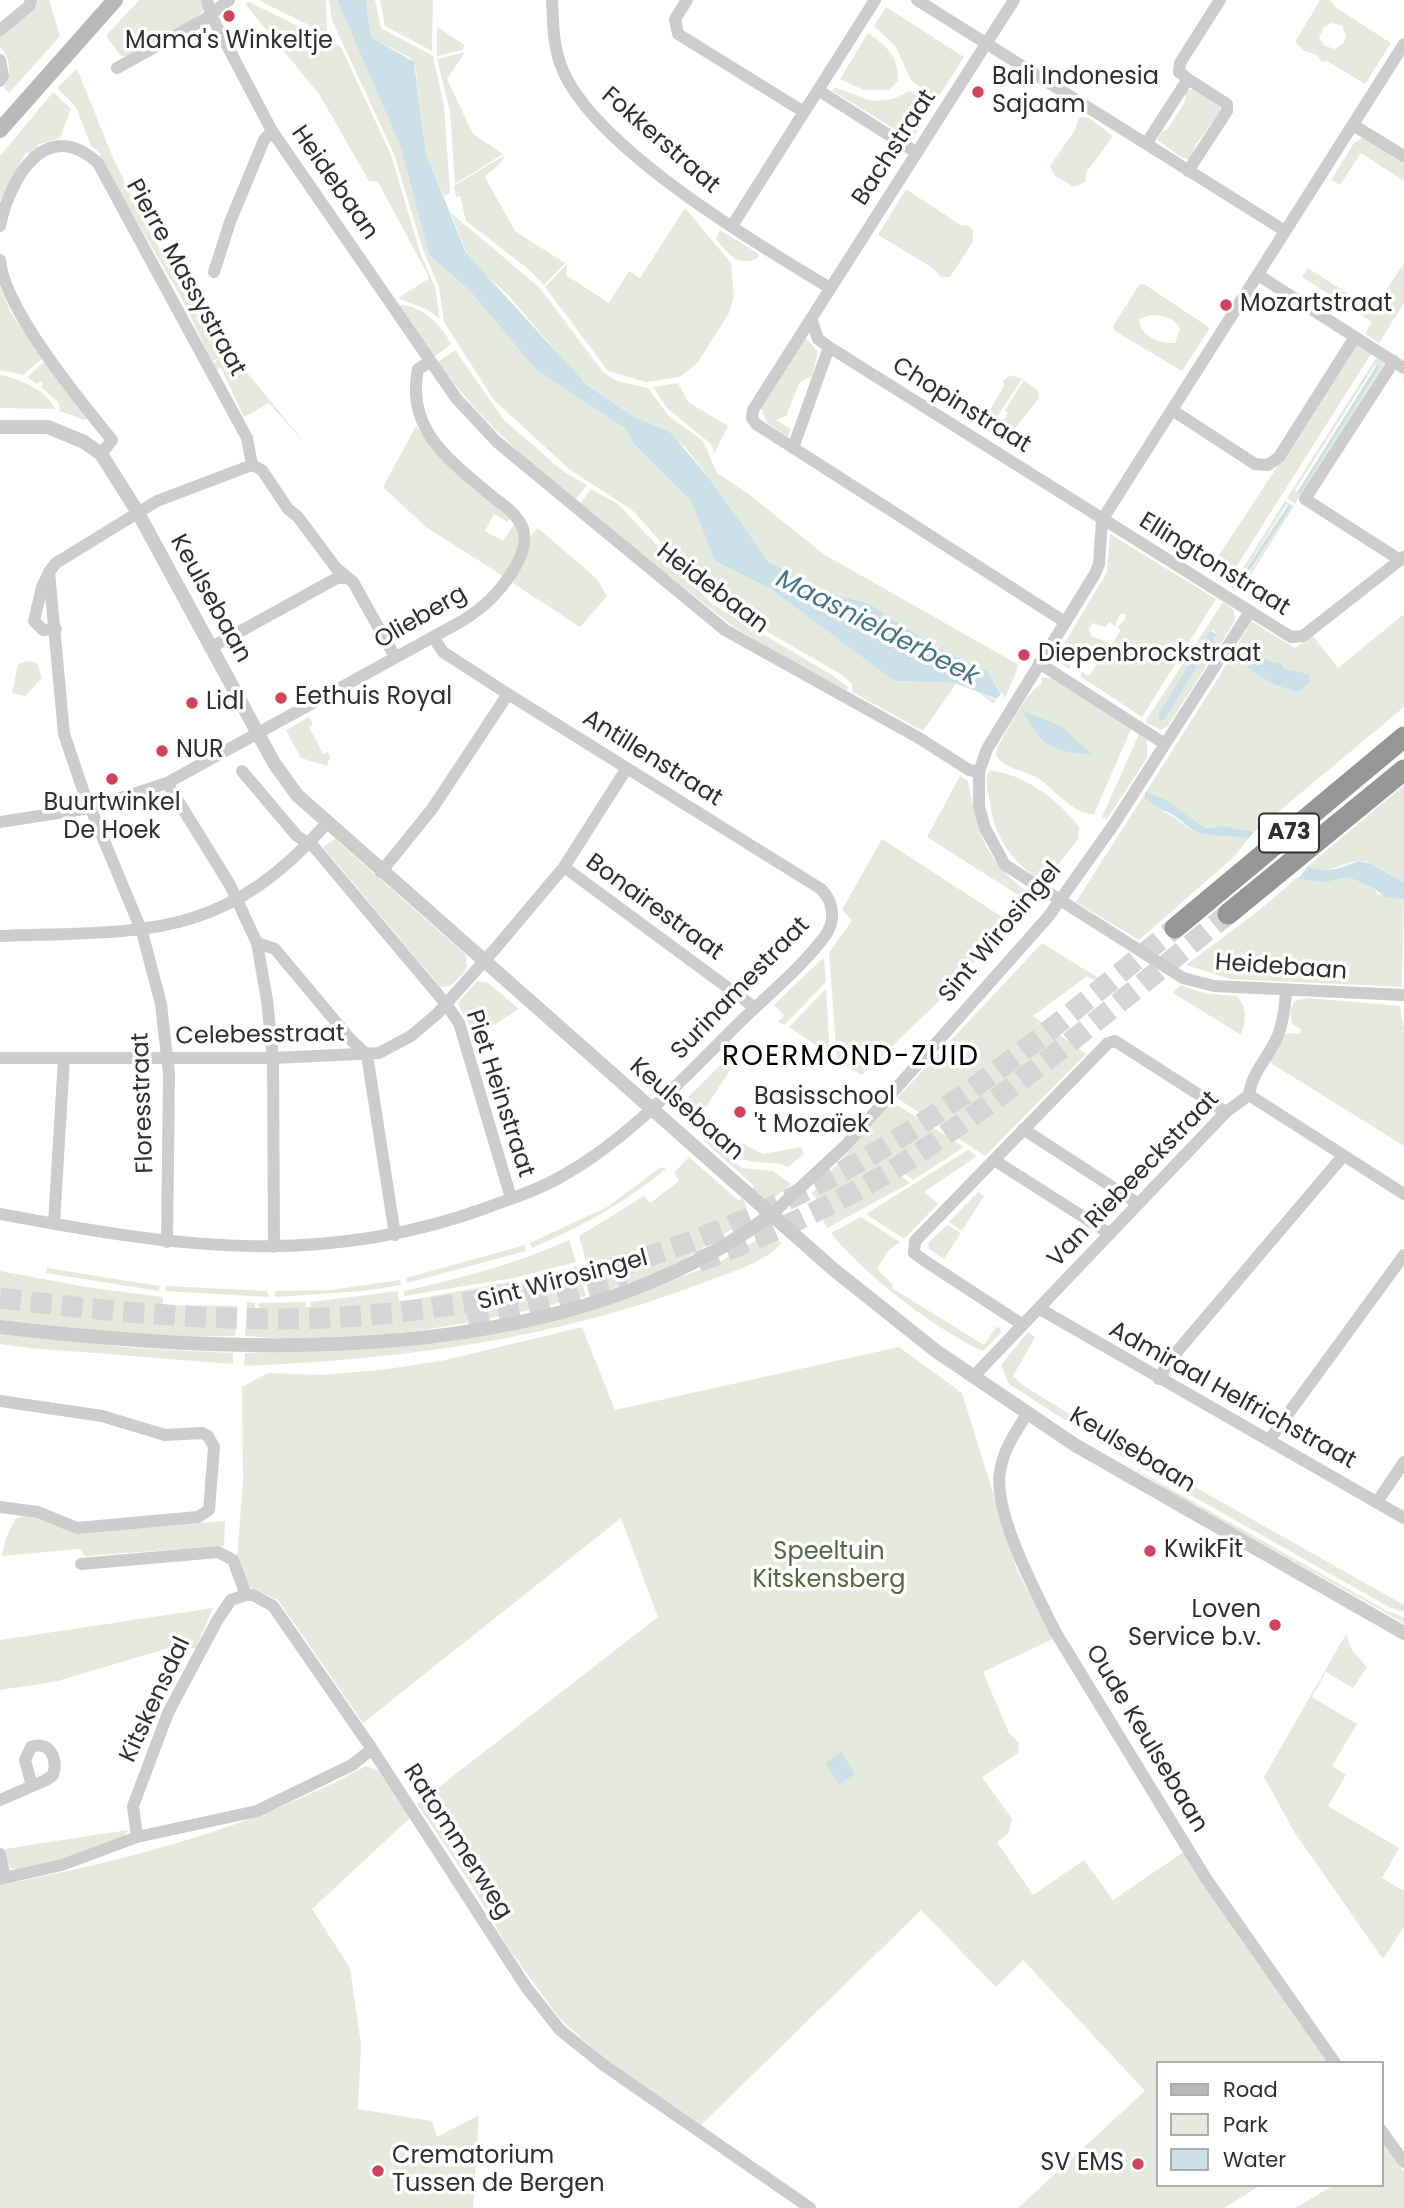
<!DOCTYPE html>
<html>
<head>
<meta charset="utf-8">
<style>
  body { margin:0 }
  #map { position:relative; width:1404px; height:2208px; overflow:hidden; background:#fff; font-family:Poppins,sans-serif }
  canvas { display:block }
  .legend { position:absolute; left:1156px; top:2061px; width:228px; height:126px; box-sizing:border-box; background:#fff; border:2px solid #acacac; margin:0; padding:9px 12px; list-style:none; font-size:21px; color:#2f2f2f }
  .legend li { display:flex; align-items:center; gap:14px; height:35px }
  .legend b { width:35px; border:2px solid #acacac }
</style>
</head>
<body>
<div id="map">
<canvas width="1404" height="2208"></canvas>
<ul class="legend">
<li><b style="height:9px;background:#b9b9b9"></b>Road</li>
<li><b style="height:19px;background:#e6eade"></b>Park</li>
<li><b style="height:19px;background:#cce0e8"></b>Water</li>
</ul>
</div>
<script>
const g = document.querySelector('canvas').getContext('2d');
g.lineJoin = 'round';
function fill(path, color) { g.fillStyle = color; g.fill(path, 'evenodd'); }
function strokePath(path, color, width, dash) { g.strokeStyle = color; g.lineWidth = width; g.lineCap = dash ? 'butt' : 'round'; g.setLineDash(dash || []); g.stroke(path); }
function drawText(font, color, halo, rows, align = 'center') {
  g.font = font + ' Poppins,sans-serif'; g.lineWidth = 7; g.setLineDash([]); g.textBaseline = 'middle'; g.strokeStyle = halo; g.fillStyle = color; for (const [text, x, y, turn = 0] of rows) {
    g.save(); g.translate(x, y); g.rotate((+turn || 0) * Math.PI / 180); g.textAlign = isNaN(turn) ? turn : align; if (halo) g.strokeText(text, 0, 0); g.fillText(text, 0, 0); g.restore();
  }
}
const green = new Path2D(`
  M38,0h11l11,36 -51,57 -5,-5c7,-16 8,-28 -4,-41v-11l32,-26z
  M139,0h62l3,9 -6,8 -71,39h-6l-15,-20z
  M258,0h68l1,33h-2z
  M329,0h8l64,148 28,107 41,36 66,79 90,59 8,15 57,57 24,60 56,28 123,92 61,2 42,17 -4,3 -17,-12 -20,-7 -33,47 -71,-39v-8l-10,-9 -129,-75 -81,-90 -63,-41 -75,-69 -50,-78 -5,-35 -16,-37 -29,-96 -62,-134z
  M366,0h9l6,28 52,28 11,50 6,87 -6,3 -18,-43 -11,-89 -5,-6 -39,-21z
  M380,0h53l-1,51 -47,-25z
  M437,0v27l28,18 -3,5 -25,6z
  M1320,0h10l5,7 56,36 -26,41 -38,-23 -5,1 -5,-7 -14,-5 -8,-8zM1332,23l10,3 4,9 -2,8 -9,6 -10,-3 -6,-8 4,-10z
  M249,2l92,45 50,108 29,97 15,35 5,32 -12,-9 -30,-12 30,-19v-4l-50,-93 -9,-1 -50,-87 -74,-90z
  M886,7l78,50 -27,42 -26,-19 -15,-33 -22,-21z
  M868,33c19,13 31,24 30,48l-9,9h-25l-24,-11z
  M465,52l-18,27 26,55 30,20 -48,30 -5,-73 -13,-52z
  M77,69l37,91 32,66 31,52 40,58 91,111 -39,-44 -25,14 -23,-49 -5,2 -3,-6 5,-5 -6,2 -31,-64 -82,-140 2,-3 -10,-8 -15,-39 -19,-19z
  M834,87l38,14 21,-2 17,-8 23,14 -21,35 -79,-49z
  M1194,88l26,19v4l-25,35 -5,14 -9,-3 -24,-17 5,-9 5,-1 18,-28 1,-10z
  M53,92l18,17 -11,29 -23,7 1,3 -9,6 -3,-2 -26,49v-45z
  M1079,117l10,1 24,18 -27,37 -1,9 -11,5 -19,-11 -5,-10 25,-36z
  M1364,137l40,24v20l-43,-28 -21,32 -9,-5 23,-37z
  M505,155l-4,8 -16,13 3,7 27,48 50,32 -21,22 -17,-17 -61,-47 -6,-25 -4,1 -2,-11z
  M906,189l56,37 6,-1 5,5v12l-23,35h-9l-8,-9 -55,-33z
  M685,208l46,55 3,33 -5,17 -31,49 -18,15 -34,5 -38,-11 -63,-84 22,-23 -1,11 43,28 20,-32 11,7z
  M451,213l88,74 64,85 14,9 31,7 20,27 35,26 14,32 33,22 75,60 194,110 -14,33 -20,-28 -52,-25 -65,-42 -44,-11 -55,-30 -59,-83 -25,-32 -15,-13 1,-2 -5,1 -32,-16 -55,-39 -70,-82 -40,-37z
  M720,230l39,24 -1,4c-21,10 -29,-4 -42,-19z
  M1404,263v40l-25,40 -14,-9 7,-12 -70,-45 6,-9 65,42z
  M1144,284l66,44 -28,43 -67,-40 -2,-5 26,-41zM1152,315c13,1 22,2 28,14l-5,14c-14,1 -36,-7 -36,-24z
  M0,287l11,26 32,45 -20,17 -23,-5z
  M399,305c21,-1 44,21 52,39l-17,13z
  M805,337l13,15 -6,24 -12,6 -14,34 -10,4 15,9 -3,8 -21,-14 -6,-15z
  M1357,345l14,9 -145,229 -18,-11z
  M455,350l49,70 60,52 23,13 -12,15c-51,-42 -98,-83 -137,-138z
  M1376,358l8,4 -1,4 -88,138 -8,-6zM1380,364v3l-82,127 -3,-4 80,-125z
  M45,361l42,57 -3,2 -24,-9 -2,-9 -17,-15 2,-4 -3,-2 -3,3 -10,-7z
  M0,375c20,4 47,15 55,34l-55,-1z
  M1010,375l12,4 -31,47 5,3 4,-11 4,2 4,-7 -3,-3 19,-30 14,11 1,7 -35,44 -24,-15 24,-41 -1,-5z
  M678,383l10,19 40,24 -14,28 -3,-10 -44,-36 -14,-21z
  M416,426l18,22 76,69 -2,5 -14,-8 -9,17 18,10 12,-18c8,21 -1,35 -12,53l-77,-49 -43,-40z
  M591,489l27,15 94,100 120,71 16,12 -2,6 -112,-66 -155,-122z
  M1285,501l9,5 -54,86 -9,-5zM1287,504l4,4 -52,81 -4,-3z
  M538,528l59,51 10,17 -27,31 -69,-45 16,-27 5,-21z
  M1110,534l106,65 -74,118 -62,-41 2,-4 7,4 10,-15 -25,-16 -10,16 7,4 -2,4 -14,-10 52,-87zM1120,614h5v6l-8,7 4,3 -9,14 -21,-8 -2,-7 4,-6 12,4 4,-5 6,4z
  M1223,602l11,8 1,11 -67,105 -7,4 -16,-8zM1213,630l4,4 -54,87 -3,-1 -2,-5z
  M1404,614v93l-150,125 -31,-6 -18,2 -28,-20 -15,4c14,3 21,15 34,20 18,6 34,2 52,7l-13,17 -96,84 -63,-38 143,-225 32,-56 44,27 17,-13 26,33z
  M29,661l8,2 5,15 -17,18 -13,-3 6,-29z
  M1041,678h13l78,49 -38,87c-20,1 -40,-25 -55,-35 -13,-9 -36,-10 -43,-24l1,-7c10,-17 29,-56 45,-65z
  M309,717l4,8 -4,2 14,27 5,-2 2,5 -3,9 -26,-8 -15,-28z
  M1139,734l8,6v18l-40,61 -5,-2z
  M989,771c32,0 72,31 90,56l-1,12 -34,44c-32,-21 -48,-42 -54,-79 -2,-12 -6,-22 -1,-33z
  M960,776l8,5c10,53 17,81 63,113l-5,6 -99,-63z
  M1404,785v98c-13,-7 -32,-24 -46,-22 -21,3 -28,14 -50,5z
  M335,839l131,116 1,14 -16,17 -11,1 -117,-140z
  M882,839l128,83 -70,78 -78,75 -25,-15 -8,-107 23,-33 -10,-10z
  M1297,877l30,5 21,-5 24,10 6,7 26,5 -2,88 -172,-8 -44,-14c38,-29 77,-55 111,-88z
  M1042,943l92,57 -3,2 -44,-26 -54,40 53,38 -101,102 -88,-58z
  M824,957l2,25 -42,43 -6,-3 6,-7 -10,-10z
  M477,981l10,1 32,27 -44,28 -17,-34z
  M1180,985l27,9 30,2c11,13 9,24 4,39l-68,-42z
  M826,989l4,66 -41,-28z
  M1308,998l92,8 4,23v117l-135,-84 17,-29 14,1 1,-5 -9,-5 -2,-12 4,-11z
  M732,1054l6,4 -36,55 -6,3 -12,-9 -1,-5z
  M892,1102l72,45 -51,33 -9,-7 -3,3 9,7 -83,45c-8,-13 -6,-23 -15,-35z
  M711,1120l25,20 27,14 38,-7 3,7 -16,13c-12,-6 -21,-3 -33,-5 -20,-2 -35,-23 -49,-36z
  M706,1138l36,30 31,3 18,13 -16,13 -11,2 -12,-9 2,-4 -51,-46z
  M968,1150l9,6 -53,36 14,12 -34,35 -38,-25z
  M689,1157l50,44 3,-3 5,7 -4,17 -63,40 -29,14 -56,18 -16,-58 65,-40 6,7 29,-22 -5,-9z
  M661,1167l5,2c-42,34 -85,58 -134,79l-2,-5 77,-36z
  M978,1192l6,4 -22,35 -13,-9z
  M861,1217l39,25 -12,9 -11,18 16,16 -1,3 92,57 12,-18 4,1 1,5 -18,18c-46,-20 -121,-78 -152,-118z
  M947,1225l14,8 -17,26 -15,-10 -1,-6z
  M760,1238l15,1 7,4c-21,22 -52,29 -80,40 -148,57 -300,76 -458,83l1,-13 152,-7 213,-43 108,-40z
  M569,1240l7,22 -62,16 -110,18v-5c57,-13 112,-27 165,-51z
  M525,1245l1,6 -119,32 -1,-5z
  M577,1266l9,30c-111,29 -226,50 -341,40l2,-34 8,1v5h4l-1,-5 48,-1v5h4l1,-5 87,-11 1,10h6l109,-20 1,2z
  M47,1268l113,18 -1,5 -113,-18z
  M0,1271l92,17 71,9v8l74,1 -2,30 -78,1 -157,-17z
  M400,1280l1,5 -37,6 -89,6v-6l56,-1z
  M166,1286l101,5 2,6 -104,-6z
  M582,1327l33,83 284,-63 63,46 55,177 36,69 -70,33 26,61 10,10 -1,10 -36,24 30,42 -3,14 -12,9 36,53 51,-35 29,40 72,-49 144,212h-172v122h104l-37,23h-206l127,-117 -122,-131 -27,27 -75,-77 -222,217 -89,-64 -50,-44 -51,-70 -38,-65 -54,-80 241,-187 -37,-99 -258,205 -85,-123 -29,-13 -12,-30 6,-74 -1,-96 26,-14 55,2 65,-6 58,-9z
  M0,1332l133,16 100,5v11l-203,-16 -30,-4z
  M1028,1332l7,5 -22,39 11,10 84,52 296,167v7l-15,-5 -273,-154 -107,-69 -8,-19z
  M1033,1406l83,52 271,153 17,6v6l-220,-123z
  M23,1516l16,2 34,14 152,-11 -1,25 -139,10 -5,-7 -78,7 4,-18 9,-19z
  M213,1608l-17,40h-27l-115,34 -54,8v-50z
  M1346,1634l6,16 15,17 -14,21 -27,-16 -14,25 45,27 -25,42 14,9 -18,31 71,42 -17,30 22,13v36l-21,32 -88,-126 -31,-56z
  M366,1766l12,4 32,48 -98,91 38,59 11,77 -3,64 74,12 5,16 42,-22 -6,93h-473v-323c128,-25 251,-56 366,-119z
  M128,1830l-3,5 -62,24 -46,10 -7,-1 -6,-19z
  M1381,2137l23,35v36h-109l39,-23h47z`);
const water = new Path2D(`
  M337,0h29l5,37 43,25 12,91 40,100 119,130 49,34 36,15 39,46 60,84 55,30 44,11 65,42 54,26 14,23 -4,5 -42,-16 -61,-2 -123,-92 -56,-28 -24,-60 -57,-57 -8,-15 -90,-59 -66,-79 -41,-36 -28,-107z
  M1378,363l2,4 -80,126 -4,1z
  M1289,504l2,4 -54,82 -2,-4z
  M1210,631l7,3 -53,86 -4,1 -2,-6z
  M1249,652l24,11 8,-1 3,7 24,5 2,8 -12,10 -25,-8 -25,-16z
  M1021,709l41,18 31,28c-47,-5 -48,-7 -72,-46z
  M1145,792l23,9 37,27 18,-2 31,6 -6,7c-18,-5 -32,-1 -48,-6 -13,-4 -17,-12 -27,-18 -11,-7 -17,-8 -28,-17z
  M1359,861l14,3 31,19v16l-19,-2 -13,-10 -24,-10 -21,5 -29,-3 10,-13c20,8 32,2 51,-5z
  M841,1752l14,22 -16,10 -14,-21z`);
const motorwayTunnel = new Path2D(`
  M698,1262c72,-28 145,-60 210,-102 113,-74 215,-161 320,-246
  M0,1298c94,12 187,21 282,21 193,-1 392,-55 561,-148 120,-66 226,-156 332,-243
  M469,1324l81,-17 78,-22`);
const minor = new Path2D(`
  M207,0l4,15 61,116 184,267 41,44 228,188 194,108 50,32 10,2
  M552,0c1,21 1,43 8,63 27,81 197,181 270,225
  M687,0l-12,19 3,15 126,78
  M917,0l368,231
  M1014,0l-261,410 -1,8 4,6 309,198
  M0,30l29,-24 2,-6
  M1404,44l-302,476 -3,44 -4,10 -108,175 -8,23v35l6,21 20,37 178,113 31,8 190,9
  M0,60l3,16 -3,5
  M117,68l88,-49 24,-19
  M1188,79l39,25v7l-39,60
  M818,90l99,63
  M1353,125l51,31
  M1146,144l42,-65 -9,-7 1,-9 40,-63
  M0,226c10,-47 45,-111 98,-63l149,275 5,27
  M732,226l143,-226
  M0,260c3,47 80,141 112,180l-11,14
  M214,272l16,-50 34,-82 8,-9
  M811,318l7,21 11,8 462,290 12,-1 101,-79
  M1355,337l49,31
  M1394,361l-89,138 95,61
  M1172,410l83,54 13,1 11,-8 76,-120 -97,-62
  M793,448l36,-101
  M49,573l-7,14 -8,34 9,9 13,-1
  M210,648l127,-70h9
  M1039,663l126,81
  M242,771l55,65 17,11 132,157 13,19 52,175
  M167,783l63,102 27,58 10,57 6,58 1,189
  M0,822l90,-14 77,-25 295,-162c21,-13 35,-26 49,-47 8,-13 17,-29 12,-45 -5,-14 -18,-23 -29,-31 -42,-36 -89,-67 -76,-129l12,-7
  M564,867l190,140
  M381,872l51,-63 76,-115
  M0,936c144,-5 223,5 326,-112
  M257,943l18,6 76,91 16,15 28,180
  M0,1058h273l106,-5 32,-17 26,-22 58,-65 69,-82 63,-99
  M1249,1095l155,99
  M1023,1129l114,74
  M994,1160l116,74
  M0,1214c170,32 318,55 486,-6 26,-10 53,-18 78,-33 63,-36 113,-90 164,-141 32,-33 70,-62 97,-98 11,-15 9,-34 -4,-47l-313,-195 -65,-42 -10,-15
  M772,1214l73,-68 203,-229 64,-90 137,-214
  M54,1224l10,-166
  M167,1242l2,-168 -8,-70 -19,-72 -59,-142 -19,-56 -15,-162 7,-9 101,-62 95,-36 10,5 26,39 10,8 38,51 17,14 42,75
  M1040,1309l364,209
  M1023,1325l-98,-64 -11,-8 1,-12 193,-198 7,-2 111,71
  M973,1377l253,-265 23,-17c3,-22 17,-35 27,-55 7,-15 9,-32 10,-49
  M1159,1379l10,-18 174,-205
  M0,1401l102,15 63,19 37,-2 6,3 6,11 -5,63 -11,7 -121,11 -39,-16 -38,-5
  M1027,1414c-12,19 -24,36 -27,58 -7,41 37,123 56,161l149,244 130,186
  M1269,1440l135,-185
  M1377,1502l27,-40
  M81,1564l137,-12 15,8 13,35h7l20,11 99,143 154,238 34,43 45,36 205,142
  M0,1800l46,-20 7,-5c5,-16 -3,-35 -22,-28l-6,13 7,26
  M137,1837l-4,-31 35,-93 50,-94 13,-19 15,-5
  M0,1854l5,24
  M0,1879l62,-14 75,-28 120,-26 95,-46 20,-16
  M1381,2130l23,32`);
const tertiary = new Path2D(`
  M0,427h48l36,15 17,12 36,57 137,252 23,32 536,474 103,82 139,94 329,188
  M0,1327c246,29 563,43 772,-113`);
const secondary = new Path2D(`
  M0,130l115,-130`);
const motorway = new Path2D(`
  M1228,914l176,-144
  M1175,928l229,-191`);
const markers = [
  [229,16,7,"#d2445c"],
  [978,92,7,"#d2445c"],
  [1226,305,7,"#d2445c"],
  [1024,655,7,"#d2445c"],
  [281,698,7,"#d2445c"],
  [192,703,7,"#d2445c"],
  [162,751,7,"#d2445c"],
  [112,779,7,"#d2445c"],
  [740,1112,7,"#d2445c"],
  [1150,1551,7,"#d2445c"],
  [1275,1625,7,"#d2445c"],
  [1138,2164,7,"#d2445c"],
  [378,2171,7,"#d2445c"]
];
const shields = [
  [1289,833,60]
];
const shieldNames = [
  ["A73",1289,833]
];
const poiNames = [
  ["Mama's Winkeltje",229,42,"center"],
  ["Bali Indonesia",992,78],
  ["Sajaam",992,106],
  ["Mozartstraat",1240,305],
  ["Diepenbrockstraat",1038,655],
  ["Eethuis Royal",295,698],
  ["Lidl",206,703],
  ["NUR",176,751],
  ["Buurtwinkel",112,804,"center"],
  ["De Hoek",112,832,"center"],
  ["Basisschool",754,1098],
  ["'t Mozaïek",754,1126],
  ["KwikFit",1164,1551],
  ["Loven",1261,1611,"right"],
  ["Service b.v.",1261,1639,"right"],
  ["Crematorium",392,2157],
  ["Tussen de Bergen",392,2185],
  ["SV EMS",1124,2164,"right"]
];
const streetNames = [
  ["Fokkerstraat",660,141,41],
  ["Bachstraat",895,148,-57],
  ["Heidebaan",334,183,55],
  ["Pierre Massystraat",185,278,61],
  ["Chopinstraat",961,406,32],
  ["Ellingtonstraat",1214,565,32],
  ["Heidebaan",712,589,37],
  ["Keulsebaan",210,599,61],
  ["Olieberg",421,618,-30],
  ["Antillenstraat",652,759,32],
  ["Bonairestraat",654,908,36],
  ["Sint Wirosingel",1001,933,-50],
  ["Heidebaan",1281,968,4],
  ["Surinamestraat",741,989,-46],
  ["Celebesstraat",260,1036,-1],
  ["Piet Heinstraat",499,1094,72],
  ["Floresstraat",144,1103,-92],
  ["Keulsebaan",686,1110,41],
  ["Van Riebeeckstraat",1134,1180,-46],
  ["Sint Wirosingel",563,1281,-15],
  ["Admiraal Helfrichstraat",1232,1396,29],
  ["Keulsebaan",1132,1451,31],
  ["Kitskensdal",156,1700,-65],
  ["Oude Keulsebaan",1146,1739,59],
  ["Ratommerweg",457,1842,57]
];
const parkNames = [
  ["Speeltuin",829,1553],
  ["Kitskensberg",829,1581]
];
const waterNames = [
  ["Maasnielderbeek",877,629,27]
];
const quarterNames = [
  ["ROERMOND-ZUID",851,1058]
];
fill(green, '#e6eade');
fill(water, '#cce0e8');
strokePath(motorwayTunnel, '#d5d5d5', 21, [21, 10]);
strokePath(minor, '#ccc', 12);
strokePath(tertiary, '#ccc', 14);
strokePath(secondary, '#b9b9b9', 16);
strokePath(motorway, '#969696', 21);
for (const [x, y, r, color] of markers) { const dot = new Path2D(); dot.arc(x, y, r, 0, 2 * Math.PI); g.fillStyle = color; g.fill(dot); strokePath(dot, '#fff', 2.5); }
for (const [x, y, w] of shields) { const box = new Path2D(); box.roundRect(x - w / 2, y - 19.5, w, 39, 5); g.fillStyle = '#fff'; g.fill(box); strokePath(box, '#2f2f2f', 2); }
drawText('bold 23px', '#2f2f2f', null, shieldNames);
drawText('24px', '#2f2f2f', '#fff', poiNames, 'left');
drawText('24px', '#2f2f2f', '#fff', streetNames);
drawText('24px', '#566641', '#fff', parkNames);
drawText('italic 26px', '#457588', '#fff', waterNames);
g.letterSpacing = '2px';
drawText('28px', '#000', '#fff', quarterNames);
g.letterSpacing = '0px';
</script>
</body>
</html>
